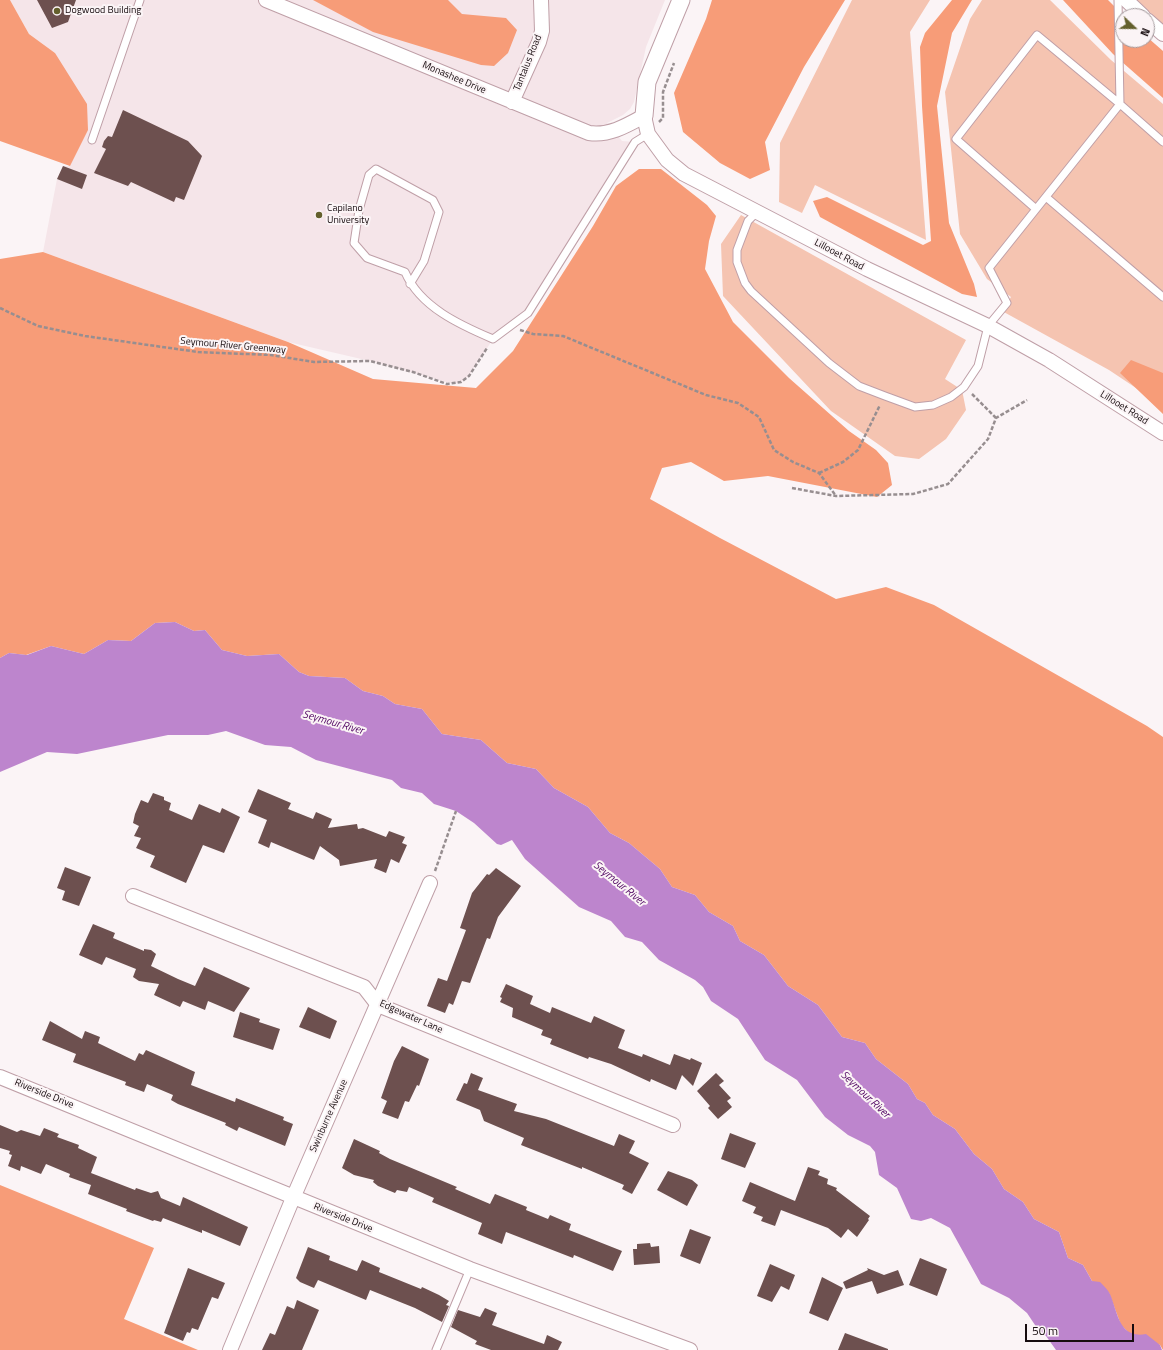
<!DOCTYPE html>
<html>
<head>
<meta charset="utf-8">
<style>
  body { margin:0 }
  #map { position:relative; width:1163px; height:1350px; overflow:hidden; background:#fbf4f6; font-family:"Titillium Web",sans-serif }
  canvas { display:block }
  .north { position:absolute; left:1115px; top:8px; width:40px; height:40px; box-sizing:border-box; background:#fbf4f6; border:1px solid #a0979a; border-radius:50%; rotate:112deg; font-size:11px; font-weight:700; line-height:16px; text-align:center; color:#170c0f }
  .north::after { content:''; display:block; margin:auto; width:14px; height:18px; background:#635f2c; clip-path:polygon(50% 0,100% 100%,50% 72%,0 100%) }
  .scale { position:absolute; left:1025px; top:1324px; width:109px; height:18px; box-sizing:border-box; border:2px solid #170c0f; border-top:0; padding-left:5px; font-size:12px; line-height:14px; white-space:nowrap; color:#170c0f; -webkit-text-stroke:3px #fbf4f6; paint-order:stroke }
</style>
</head>
<body>
<div id="map">
<canvas width="1163" height="1350"></canvas>
<div class="north">N</div>
<div class="scale">50 m</div>
</div>
<script>
const g = document.querySelector('canvas').getContext('2d');
g.lineJoin = 'round';
function fill(path, color) { g.fillStyle = color; g.fill(path, 'evenodd'); }
function strokePath(path, color, width, dash) { g.strokeStyle = color; g.lineWidth = width; g.lineCap = dash ? 'butt' : 'round'; g.setLineDash(dash || []); g.stroke(path); }
function drawText(font, color, halo, rows, align = 'center') {
  g.font = font + ' "Titillium Web",sans-serif'; g.lineWidth = 4; g.setLineDash([]); g.textBaseline = 'middle'; g.strokeStyle = halo; g.fillStyle = color; for (const [text, x, y, turn = 0] of rows) {
    g.save(); g.translate(x, y); g.rotate((+turn || 0) * Math.PI / 180); g.textAlign = isNaN(turn) ? turn : align; if (halo) g.strokeText(text, 0, 0); g.fillText(text, 0, 0); g.restore();
  }
}
const built = new Path2D(`
  M10,0h655l-19,47 -12,55 -4,7 -7,6 -16,8 15,18 13,1 -107,171 -35,26 -24,37 -8,6 -7,2 -84,-23 -82,-19 -245,-90 14,-73 6,-13h7l-15,-113 -26,-19z`);
const green = new Path2D(`
  M852,0h78l-20,32 16,208 -111,-55 -13,28 -23,-11 1,-59z
  M982,0h68l61,60 52,44v302l-54,-36 -107,-59 9,-14 -24,-18 -27,-45 -15,-142 25,-73z
  M1137,0h26v25z
  M741,215l225,125 -21,39 17,11 4,20 -20,29 -27,20 -24,-3 -64,-45 -108,-115 -2,-52z`);
const forest = new Path2D(`
  M0,0h10l19,34 26,19 32,51 1,26 -18,36 -70,-25z
  M313,0h135l14,14 44,4 11,12 -9,23 -14,13 -13,-1 -108,-33z
  M712,0h133l-41,67 -39,75 5,28 -20,9 -30,-16 -37,-31 -9,-39 32,-74z
  M952,0h20l-20,33 -15,73 12,117 25,61 3,13 -15,-3 -142,-77 -7,-16 14,-4 96,48 8,-4 -9,-135 -2,-59 5,-14z
  M1063,0h45l16,16 -1,24h24v-3l16,14v47l-50,-44z
  M639,169h22l46,36 9,11 -7,25 -4,28 28,53 56,56 60,53 27,19 12,13 4,22 -15,12 -109,-21 -44,5 -33,-19 -29,6 -12,31 70,39 116,61 50,-12 48,18 213,121 16,11v613l-3,-5 -31,-12 -8,-8 -12,-32 -17,-12 -9,-16 -15,-7 -9,-26 -25,-13 -11,-17 -19,-13 -12,-20 -18,-15 -19,-25 -22,-14 -8,-12 -8,-4 -9,-15 -32,-25 -11,-16 -23,-6 -24,-32 -30,-19 -24,-31 -24,-14 -7,-15 -24,-14 -14,-17 -23,-8 -12,-18 -31,-26 -19,-10 -22,-26 -34,-19 -18,-19 -29,-6 -26,-23 -39,-6 -20,-25 -27,-5 -12,-8 -20,-5 -18,-13 -36,-2 -10,-4 -20,-18 -32,2 -25,-6 -17,-20 -11,1 -19,-9 -20,1 -24,18 -23,-1 -24,14 -33,-8 -25,9 -17,-2 -9,5v-399l43,-7 245,90 85,37 103,9 37,-37 80,-125 23,-40z
  M1131,360l32,13v41l-43,-41z
  M0,1185l154,63 -30,71 74,31h-198z`);
const water = new Path2D(`
  M175,622l19,9 11,-1 17,20 25,6 32,-2 20,18 10,4 36,2 18,13 20,5 12,8 27,5 20,25 39,6 26,23 29,6 18,19 34,19 22,26 19,10 31,26 12,18 23,8 14,17 24,14 7,15 24,14 24,31 30,19 24,32 23,6 11,16 32,25 9,15 8,4 8,12 22,14 19,25 18,15 12,20 19,13 11,17 25,13 9,26 15,7 9,16 8,1c4,4 8,8 10,12 8,19 9,45 36,40l14,11 2,5h-106l-10,-14 -9,-8 -10,-15 -18,-15 -28,-14 -31,-56 -19,-10 -10,3 -10,-2 -14,-31 -18,-13 -4,-23 -5,-6 -22,-11 -23,-18 -28,-37 -32,-20 -27,-41 -27,-18 -8,-14 -8,-7 -36,-20 -17,-18 -17,-5 -14,-16 -32,-14 -54,-48 -13,-19 -11,5 -4,-1 -23,-21 -18,-12 -22,-7 -12,-11 -21,-5 -9,-8 -76,-20 -25,-13 -26,-2 -39,-14 -18,4h-40l-91,19 -30,-2 -47,20v-114l9,-5 18,2 24,-9 33,8 24,-14 23,1 24,-18z`);
const building = new Path2D(`
  M37,0h39l-8,22 -16,6z
  M123,110l65,31 14,15 -18,44 -8,-3 -2,5 -43,-20 -3,4 -34,-13 12,-24 -4,-2 2,-6 4,-5 4,1z
  M63,166l24,9 -5,14 -25,-10z
  M258,789l33,14 -3,6 25,10 3,-7 16,7 -4,9 29,-4 1,5 5,-1 23,9 3,-6 16,6 -3,6 5,2 -8,18 -8,-4 -5,14 -12,-5 3,-9 -37,7 -1,-6 -19,-14 -6,14 -43,-18 -2,6 -11,-5 9,-23 -19,-8z
  M153,793l11,4v3l7,3 -2,7 23,10 7,-16 21,9 2,-5 18,9 -16,36 -21,-8 -17,38 -36,-16 5,-11 -19,-8 5,-10 -7,-2 5,-10 -6,-3 2,-9 6,-14 7,3z
  M65,867l26,10 -12,29 -17,-6 3,-9 -8,-3z
  M496,868l25,18 -23,31 -8,22 -3,-1 -17,45 -8,-2 -9,24 -4,-2 -4,10 -18,-7 11,-28 9,3 19,-51 -6,-2 12,-35 15,-19 2,1z
  M93,924l22,9 -2,5 31,13v-2l7,1 5,4 -5,12 27,13 17,7 9,-19 46,21 -16,24 -26,-11 -3,9 -22,-9 -3,6 -26,-12 5,-11 -20,-3 -6,-4 3,-8 -30,-12 -4,8 -23,-10z
  M506,984l27,12 -3,8 20,9 2,-6 39,16 3,-7 31,14 -7,18 24,9 1,-3 27,11 4,-11 16,6 1,-2 11,5 -9,23 -11,-11 -6,15 -25,-11 -1,3 -39,-18 -22,-7 -1,2 -38,-15 2,-5 -11,-4 2,-5 -31,-13 1,-9 -13,-6 2,-4 -2,-1z
  M308,1007l29,14 -7,18 -31,-12z
  M240,1012l20,7 -1,3 21,7 -7,21 -40,-13z
  M50,1021l32,18 3,-8 15,6 -2,6 37,18 4,-8 4,2 3,-5 49,22 -4,13 44,17 1,-4 48,19 -1,3 10,4 -8,22 -46,-19 -2,4 -12,-6 1,-2 -48,-19 -7,-4 2,-5 -26,-11 -3,8 -19,-7 1,-3 -53,-20 3,-8 -34,-14z
  M402,1046l27,13 -10,27 -2,-1 -8,17 -4,-1 -7,18 -16,-6 5,-12 -6,-3 13,-37z
  M471,1073l12,5 -5,12 39,14 -3,7 32,8 68,27 5,-12 16,7 -6,12 20,10 -17,31 -10,-5 2,-4 -42,-18v2l-61,-24 3,-7 -40,-17 -4,-11 -24,-10 8,-17 3,1z
  M716,1073l8,8 -5,4 12,13 -4,3 5,6 -14,12 -10,-11 2,-2 -13,-15z
  M0,1125l17,7 4,-2 19,6 4,-8 15,6 -2,3 22,8 -1,3 19,9 -6,16 44,17 1,-2 15,5 7,-2 3,7 19,8 3,-9 65,30 -8,19 -38,-16v3l-39,-15 -2,4 -7,-2 -1,1 -27,-10 1,-2 -39,-15 3,-9 -22,-8 1,-3 -24,-10 -5,10 -20,-8 -1,5 -12,-5 4,-11 -3,-1 1,-3 -10,-3z
  M730,1133l26,10 -11,25 -24,-9z
  M354,1139l26,12 -1,2 11,6 67,28 -2,2 35,15 5,-10 32,13 -1,3 22,9 2,-4 21,9 -2,6 53,21 -9,20 -39,-16 -1,3 -67,-26 -4,12 -24,-10 4,-11 -50,-21 2,-4 -25,-11 -2,5 -10,-2 -2,3 -17,-7 -5,-4 1,-2 -20,-5 -12,-7z
  M808,1167l12,4 -2,4 10,4 -1,5 10,4 -1,2 34,26 -2,3 1,1 -12,17 -9,-8 -7,9 -13,-10 -47,-18 -6,16 -14,-5 2,-4 -10,-4 3,-6 -14,-6 8,-19 45,19z
  M668,1171l24,9 6,5 -11,21 -30,-16z
  M690,1229l21,8 -11,27 -20,-8z
  M650,1243l1,4 8,-1 1,17 -26,2 -1,-16h4v-5z
  M308,1247l22,9 -1,4 28,11 5,-11 18,8 -1,4 42,17 1,-2 17,8 10,6 -3,4 3,1 -7,16 -27,-14 -45,-18 -4,10 -48,-20 -4,8 -14,-6 -4,-4z
  M920,1258l27,11 -10,27 -28,-11z
  M770,1264l25,11 -6,15 -8,-4 -9,16 -15,-6z
  M188,1268l37,15 -7,16 -6,-2 -14,33 -6,-2 -2,5 -3,-1 -4,9 -19,-8z
  M867,1268l17,7 14,-5 6,15 -27,9 -5,-13 -26,8 -3,-7 25,-12z
  M822,1277l21,11 -15,33 -19,-8z
  M297,1300l22,10 -17,40h-40l8,-17 5,2 12,-29 7,3z
  M485,1308l12,5 -5,12 52,19 3,-9 15,7 -4,8h-67l-16,-6 2,-3 -26,-14 7,-17 22,7z
  M845,1333l43,16v1h-50z`);
const path = new Path2D(`
  M659,122l4,-4v-26l11,-29
  M0,308l38,18 47,10 113,16 73,3 43,7 56,-1 43,11 34,12 14,-2 8,-6 18,-28
  M520,330l13,4 30,2 143,59 32,8 21,14 15,33 19,12 26,11 17,23
  M972,394l24,24
  M819,473l24,-11 15,-12 22,-45
  M792,488l44,8 77,-2 35,-10 40,-45 8,-21 31,-18
  M435,871l21,-60`);
const service = new Path2D(`
  M92,140l48,-140
  M1046,197l117,100
  M1036,209l-80,-70 81,-104 83,69 -2,-104
  M757,212l-9,9 -11,29v12l8,21 6,8 78,72 30,23 26,10 30,11 18,-2 18,-8 13,-10 14,-21 10,-40 19,-23 -18,-35 131,-164 43,38
  M410,284l14,-23 15,-49 -6,-12 -57,-31 -7,6 -10,35 -5,33 13,15 38,14c15,35 55,53 88,67l35,-26 107,-171 13,-8
  M436,1350l34,-81`);
const minor = new Path2D(`
  M266,0l323,133c20,3 37,-7 55,-17l4,18 19,26 17,14 183,95 121,57 61,34 114,73
  M1126,0l17,16
  M1147,20l16,14
  M512,102l27,-60 3,-11 -1,-31
  M133,896l231,91 14,18 295,120
  M0,1077l470,192 220,81
  M230,1350l63,-152 137,-315`);
const tertiary = new Path2D(`
  M644,116l3,-34 34,-82`);
const markers = [
  [57,11,4,"#635f2c"],
  [319,215,4,"#635f2c"]
];
const poiNames = [
  ["Dogwood Building",65,11],
  ["Capilano",327,209],
  ["University",327,221]
];
const streetNames = [
  ["Tantalus Road",528,63,-68],
  ["Monashee Drive",454,78,23],
  ["Lillooet Road",839,255,28],
  ["Seymour River Greenway",233,346,5],
  ["Lillooet Road",1124,408,32],
  ["Edgewater Lane",411,1017,24],
  ["Riverside Drive",44,1094,22],
  ["Swinburne Avenue",329,1116,-66],
  ["Riverside Drive",343,1218,22]
];
const waterNames = [
  ["Seymour River",333,723,16],
  ["Seymour River",619,884,39],
  ["Seymour River",865,1095,43]
];
fill(built, '#f5e5e9');
fill(green, '#f5c4b1');
fill(forest, '#f79c78');
fill(water, '#bd85cd');
fill(building, '#6d504f');
strokePath(service, '#bf9fa7', 9);
strokePath(minor, '#bf9fa7', 16);
strokePath(tertiary, '#bf9fa7', 19);
strokePath(path, '#978e90', 2.5, [4, 2]);
strokePath(service, '#fff', 7);
strokePath(minor, '#fff', 14);
strokePath(tertiary, '#fff', 17);
for (const [x, y, r, color] of markers) { const dot = new Path2D(); dot.arc(x, y, r, 0, 2 * Math.PI); g.fillStyle = color; g.fill(dot); strokePath(dot, '#fbf4f6', 1.5); }
drawText('10px', '#170c0f', '#fbf4f6', poiNames, 'left');
drawText('10px', '#170c0f', '#fbf4f6', streetNames);
drawText('italic 11px', '#510663', '#fbf4f6', waterNames);
</script>
</body>
</html>
